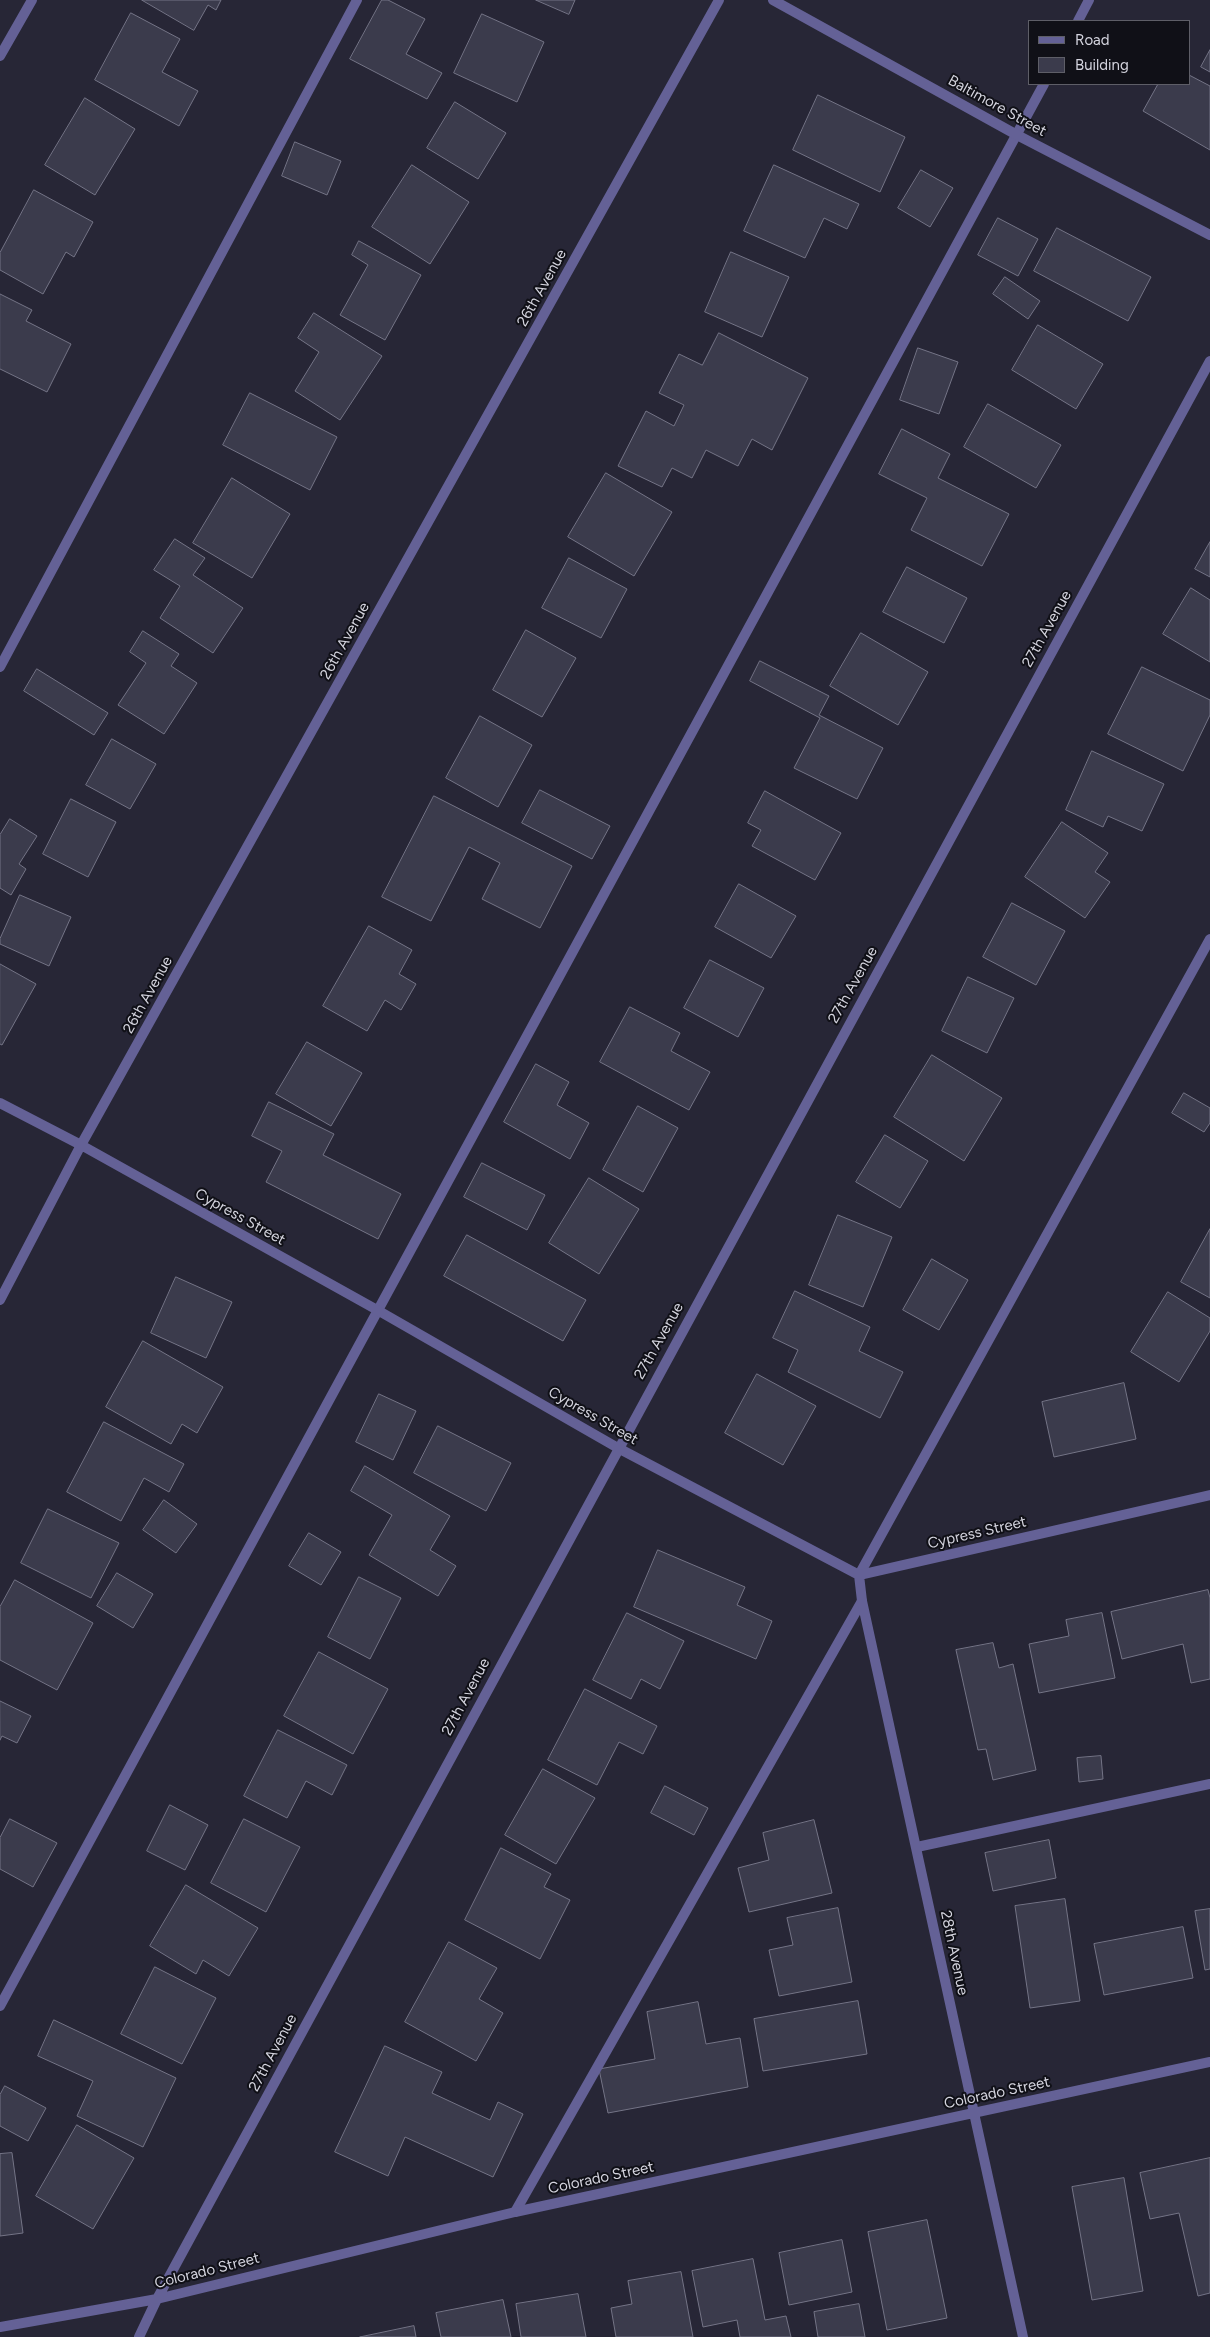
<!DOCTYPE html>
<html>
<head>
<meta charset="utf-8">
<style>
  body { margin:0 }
  #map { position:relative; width:1210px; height:2337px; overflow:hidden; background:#272636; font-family:Figtree,sans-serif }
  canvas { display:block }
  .legend { position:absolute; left:1028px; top:20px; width:162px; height:65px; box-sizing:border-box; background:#101017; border:1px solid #5e5e67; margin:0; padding:6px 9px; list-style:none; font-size:15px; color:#d4d4de }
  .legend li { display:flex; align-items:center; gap:10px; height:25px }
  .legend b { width:25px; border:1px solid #5e5e67 }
</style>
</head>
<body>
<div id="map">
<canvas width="1210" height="2337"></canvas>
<ul class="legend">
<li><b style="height:6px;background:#646196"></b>Road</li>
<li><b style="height:14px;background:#3b3b4c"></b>Building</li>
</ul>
</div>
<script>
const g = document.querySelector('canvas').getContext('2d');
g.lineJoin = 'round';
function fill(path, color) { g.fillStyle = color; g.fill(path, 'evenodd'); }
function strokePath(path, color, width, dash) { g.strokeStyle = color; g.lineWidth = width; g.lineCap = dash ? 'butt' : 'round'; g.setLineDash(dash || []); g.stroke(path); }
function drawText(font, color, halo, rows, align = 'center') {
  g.font = font + ' Figtree,sans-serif'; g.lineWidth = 4; g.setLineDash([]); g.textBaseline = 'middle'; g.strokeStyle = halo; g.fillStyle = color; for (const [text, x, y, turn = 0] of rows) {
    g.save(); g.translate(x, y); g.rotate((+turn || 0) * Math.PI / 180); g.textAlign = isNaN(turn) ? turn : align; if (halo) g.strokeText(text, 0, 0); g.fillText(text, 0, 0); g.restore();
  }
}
const building = new Path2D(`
  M142,0h79l-5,10 -8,-5 -14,25z
  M382,0h6l37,19 -19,35 36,19 -15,26 -77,-40z
  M536,0h39l-6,14z
  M131,13l49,26 -18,33 36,19 -19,35 -84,-46z
  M482,14l62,28 -27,60 -63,-29z
  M1210,50v22l-9,-5z
  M1189,75l21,11v64l-67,-39 15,-27h31z
  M818,95l87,42 -25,55 -87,-42z
  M85,98l50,31 -40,66 -50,-30z
  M455,102l51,31 -28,46 -51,-31z
  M295,142l46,19 -14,34 -45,-19z
  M412,165l57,37 -39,62 -58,-37z
  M774,165l85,39 -12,25 -23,-11 -19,40 -61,-27z
  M921,170l32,18 -23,39 -32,-19z
  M34,190l59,32 -19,35 -8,-5 -23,42 -43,-24v-17z
  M998,218l40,21 -20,37 -40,-21z
  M1057,228l94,49 -23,44 -94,-50z
  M359,241l62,34 -36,65 -45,-25 28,-50 -16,-10z
  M731,252l58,25 -27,60 -57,-25z
  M1005,277l35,24 -12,18 -35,-25z
  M0,294l32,16 -6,11 45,23 -24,48 -47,-23z
  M314,313l68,43 -42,64 -45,-29 24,-39 -21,-14z
  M1038,325l65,39 -27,45 -64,-39z
  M719,333l89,45 -36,72 -20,-11 -14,27 -32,-16 -14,28 -20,-10 -10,19 -44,-21 28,-55 28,15 10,-21 -25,-12 20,-39 23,11z
  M918,348l40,14 -19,52 -39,-14z
  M250,393l87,44 -27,53 -87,-45z
  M988,404l73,41 -25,43 -72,-41z
  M902,429l48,25 -12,24 71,36 -27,52 -71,-36 16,-32 -48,-24z
  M606,473l66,39 -38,64 -66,-39z
  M232,478l58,36 -38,64 -59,-35z
  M175,539l30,19 -12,17 50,33 -30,45 -53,-35 20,-32 -26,-16z
  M1210,542v35l-15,-8z
  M569,558l58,31 -26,49 -59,-30z
  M907,567l60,31 -23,45 -61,-31z
  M1191,588l19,12v62l-47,-28z
  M526,630l50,28 -34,59 -49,-27z
  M143,631l36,23 -8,12 26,17 -33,51 -46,-29 28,-42 -16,-11z
  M861,633l67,39 -30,53 -68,-39z
  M760,661l69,35 -10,19 64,33 -26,51 -63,-31 26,-50 -70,-37z
  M1142,667l68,33v15l-27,56 -75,-37z
  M37,669l71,44 -14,22 -70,-44z
  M480,716l52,29 -34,62 -52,-29z
  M112,739l44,25 -26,45 -44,-24z
  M1092,751l72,33 -22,47 -34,-15 -5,11 -37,-17z
  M540,790l70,36 -18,33 -70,-36z
  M765,791l76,42 -26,47 -63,-34 9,-16 -13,-7z
  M434,796l138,70 -32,62 -58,-29 18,-36 -31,-16 -38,74 -49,-24z
  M71,799l45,23 -28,55 -45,-23z
  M10,819l27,17 -18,28 7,5 -15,26 -11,-7v-53z
  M1062,822l46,31 -13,19 15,10 -25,36 -60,-41z
  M739,884l57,32 -25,42 -56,-31z
  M20,895l51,22 -22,49 -49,-22v-5z
  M1012,903l53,28 -29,54 -53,-28z
  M369,926l43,24 -13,24 17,10 -15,26 -16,-10 -18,31 -44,-25z
  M710,960l54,28 -26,49 -54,-29z
  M0,964l36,20 -34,61 -2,-1z
  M968,977l46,21 -27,55 -45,-22z
  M630,1007l50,26 -9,18 39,21 -21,38 -89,-48z
  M307,1042l55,31 -31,53 -55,-32z
  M932,1055l70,43 -38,63 -70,-44z
  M536,1064l33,18 -12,23 32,18 -19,36 -66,-37z
  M1184,1093l26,15v15l-6,9 -32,-19z
  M269,1102l65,32 -11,21 78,39 -23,45 -112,-57 16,-31 -30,-15z
  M638,1106l40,22 -35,64 -40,-22z
  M885,1135l43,26 -28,47 -44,-26z
  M482,1163l63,32 -18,35 -63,-33z
  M589,1178l50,31 -40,65 -50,-31z
  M838,1215l54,22 -29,70 -54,-22z
  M1210,1229v69l-29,-16z
  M467,1235l119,65 -23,41 -119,-65z
  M932,1259l36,21 -29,50 -36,-20z
  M176,1277l56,25 -26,56 -55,-25z
  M795,1291l75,36 -11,24 44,21 -23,46 -92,-46 10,-22 -25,-12z
  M1168,1292l42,26v13l-31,51 -48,-30z
  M143,1341l80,46 -26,46 -15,-9 -11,20 -65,-37z
  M757,1374l59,32 -33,59 -58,-32z
  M1124,1383l12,56 -82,18 -12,-55z
  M379,1394l37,17 -23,49 -37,-18z
  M104,1422l80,42 -15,28 -25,-14 -23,43 -54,-29z
  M438,1426l73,37 -25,48 -72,-38z
  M365,1466l85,50 -20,34 26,16 -18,30 -69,-41 23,-40 -41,-24z
  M164,1500l33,24 -21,29 -33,-23z
  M48,1509l71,34 -28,55 -70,-35z
  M309,1533l32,19 -20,33 -32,-19z
  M658,1550l87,37 -8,18 35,16 -16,38 -122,-52z
  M117,1573l36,21 -20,34 -36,-22z
  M359,1577l42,21 -31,61 -42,-22z
  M15,1580l78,43 -36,67 -57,-30v-53z
  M1208,1590l2,8v81l-19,4 -8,-39 -61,15 -11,-47z
  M627,1613l57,28 -24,48 -19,-10 -10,20 -38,-19z
  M1102,1613l13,65 -76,15 -10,-49 40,-8 -3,-16z
  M993,1643l6,25 14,-4 23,106 -43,10 -7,-31 -8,1 -22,-100z
  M319,1652l69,37 -35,65 -69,-38z
  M585,1689l72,37 -14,28 -24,-12 -22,43 -49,-25z
  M0,1701l31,15 -14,27 -15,-7 -2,4z
  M278,1730l69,35 -15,30 -26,-14 -19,37 -43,-22z
  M1101,1756l2,23 -24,3 -2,-24z
  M543,1769l52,29 -39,66 -51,-29z
  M665,1786l43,22 -14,27 -43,-22z
  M170,1805l38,20 -23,45 -38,-19z
  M10,1819l47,24 -24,44 -33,-18v-31z
  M244,1819l56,28 -34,65 -55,-29z
  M814,1820l18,73 -83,19 -11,-44 31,-8 -6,-27z
  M1049,1840l7,38 -63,13 -8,-38z
  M501,1848l50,26 -7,13 26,13 -30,59 -75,-39z
  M186,1885l72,43 -29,48 -26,-16 -7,14 -46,-28z
  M1065,1899l15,102 -50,7 -15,-102z
  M838,1908l14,74 -73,14 -10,-46 24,-5 -6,-27z
  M1210,1909v60l-5,1 -10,-59z
  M1183,1927l10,51 -89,17 -10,-51z
  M449,1942l48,26 -18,31 24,14 -27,48 -71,-39z
  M155,1967l61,31 -34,66 -61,-30z
  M858,2001l9,53 -104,17 -9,-52z
  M698,2002l8,42 34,-6 8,49 -140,26 -9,-44 56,-10 -8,-47z
  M54,2020l122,58 -33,69 -66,-31 16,-35 -55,-25z
  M385,2046l57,26 -10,21 58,27 8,-18 25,12 -30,63 -88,-40 -17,39 -53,-24z
  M5,2086l41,22 -18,33 -28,-15v-31z
  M77,2125l57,33 -41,71 -57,-33z
  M12,2153l11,80 -23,3v-82z
  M1210,2158v135l-12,3 -19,-83 -29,6 -10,-46z
  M1124,2178l19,113 -51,9 -20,-113z
  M927,2220l20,98 -60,12 -19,-98z
  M842,2240l10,52 -63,13 -10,-52z
  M753,2259l12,61 21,-4 5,21h-51l-3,-17 -34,7 -11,-56z
  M681,2272l12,65h-77l-5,-29 21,-4 -4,-23z
  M578,2294l8,43h-65l-5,-33z
  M503,2300l8,37h-70l-5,-24z
  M859,2304l6,33h-47l-4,-25z
  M414,2326l2,11h-56z`);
const lane = new Path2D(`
  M1078,21l11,-21
  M0,667l357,-667
  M859,1575l351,-636
  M917,1847l293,-63
  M0,2006l1044,-1922
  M515,2212l347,-611`);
const street = new Path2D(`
  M773,0l244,135 193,100
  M0,56l32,-56
  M0,1103l81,42 298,166 239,137 241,127 351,-80
  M0,1300l81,-155 638,-1145
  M859,1575l3,26c55,245 106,491 161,736
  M0,2327l157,-28 358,-87 695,-150
  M139,2337l18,-38 1053,-1938`);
const streetNames = [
  ["Baltimore Street",997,106,29],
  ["26th Avenue",542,288,-61],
  ["27th Avenue",1047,629,-61],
  ["26th Avenue",345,641,-61],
  ["27th Avenue",853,985,-61],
  ["26th Avenue",148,995,-61],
  ["Cypress Street",240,1217,29],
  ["27th Avenue",659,1341,-61],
  ["Cypress Street",593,1416,30],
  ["Cypress Street",977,1533,-13],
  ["27th Avenue",466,1697,-62],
  ["28th Avenue",954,1953,78],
  ["27th Avenue",273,2053,-62],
  ["Colorado Street",997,2093,-12],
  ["Colorado Street",601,2178,-12],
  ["Colorado Street",207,2271,-14]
];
fill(building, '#3b3b4c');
strokePath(building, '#747486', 1);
strokePath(lane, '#646196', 10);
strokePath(street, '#646196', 10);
drawText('15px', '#d4d4de', '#101017', streetNames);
</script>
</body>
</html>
